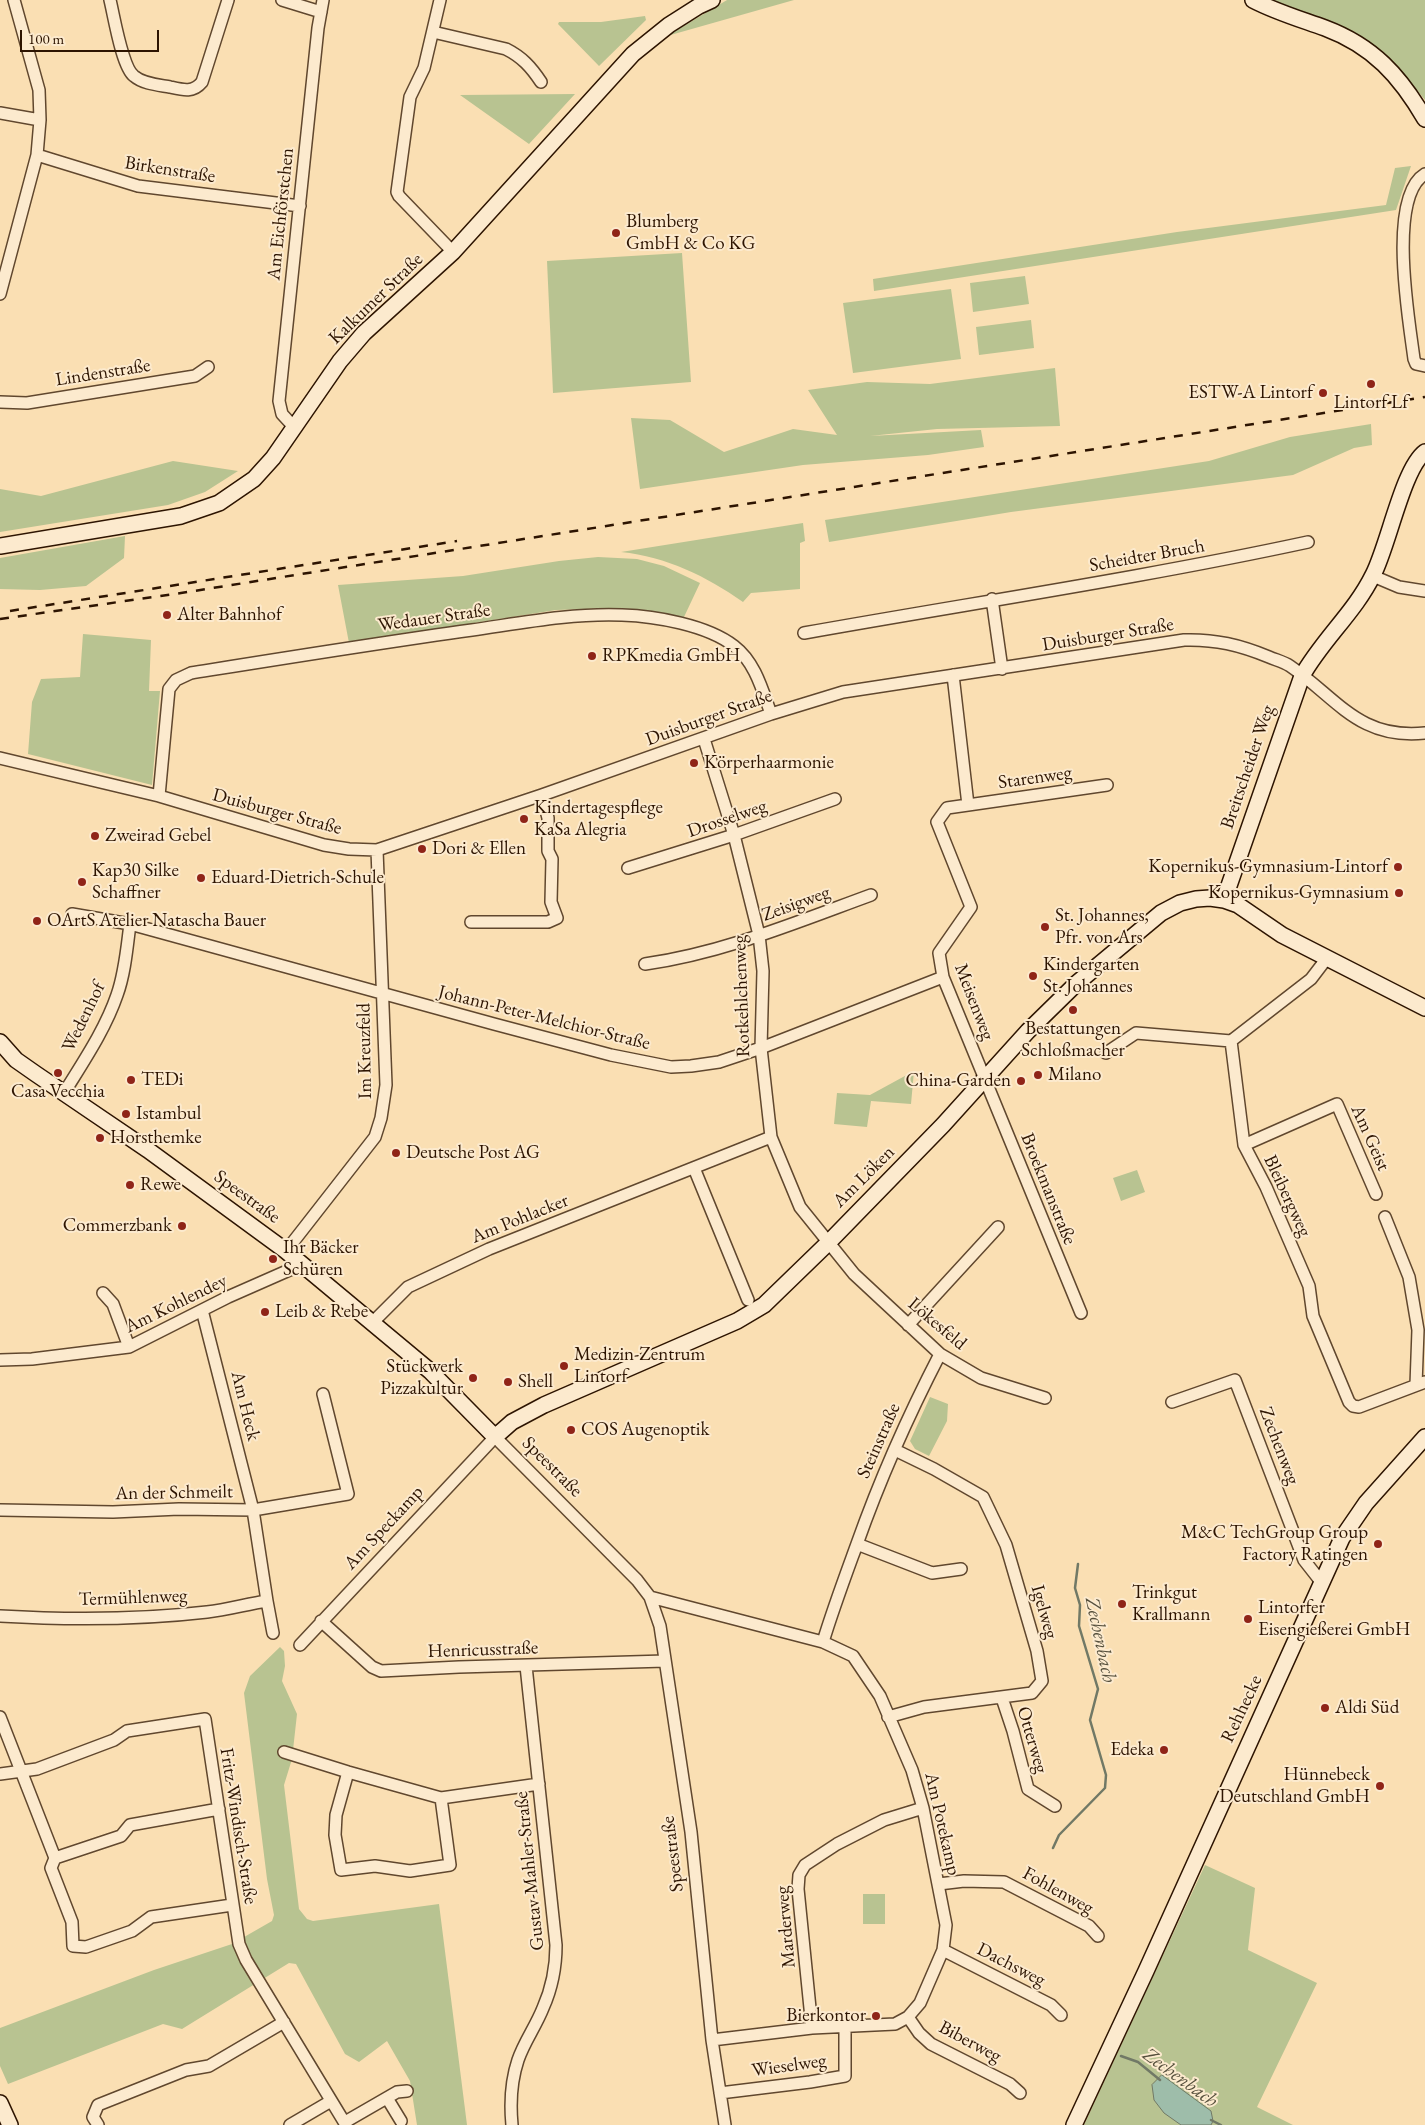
<!DOCTYPE html>
<html>
<head>
<meta charset="utf-8">
<style>
  body { margin:0 }
  #map { position:relative; width:1425px; height:2125px; overflow:hidden; background:#fadfb3; font-family:"EB Garamond",serif }
  canvas { display:block }
  .scale { position:absolute; left:20px; top:30px; width:139px; height:22px; box-sizing:border-box; border:2px solid #2d1401; border-top:0; padding-left:6px; font-size:15px; line-height:18px; white-space:nowrap; color:#2d1401; -webkit-text-stroke:4px #fceace; paint-order:stroke }
</style>
</head>
<body>
<div id="map">
<canvas width="1425" height="2125"></canvas>
<div class="scale">100 m</div>
</div>
<script>
const g = document.querySelector('canvas').getContext('2d');
g.lineJoin = 'round';
function fill(path, color) { g.fillStyle = color; g.fill(path, 'evenodd'); }
function strokePath(path, color, width, dash) { g.strokeStyle = color; g.lineWidth = width; g.lineCap = dash ? 'butt' : 'round'; g.setLineDash(dash || []); g.stroke(path); }
function drawText(font, color, halo, rows, align = 'center') {
  g.font = font + ' "EB Garamond",serif'; g.lineWidth = 4; g.setLineDash([]); g.textBaseline = 'middle'; g.strokeStyle = halo; g.fillStyle = color; for (const [text, x, y, turn = 0] of rows) {
    g.save(); g.translate(x, y); g.rotate((+turn || 0) * Math.PI / 180); g.textAlign = isNaN(turn) ? turn : align; if (halo) g.strokeText(text, 0, 0); g.fillText(text, 0, 0); g.restore();
  }
}
const green = new Path2D(`
  M727,0h67l-127,36z
  M1264,0h161v100l-20,-24 -8,-7z
  M645,16l1,4 -47,46 -41,-42 1,-2h42z
  M575,94l-46,50 -69,-49z
  M1411,166l-15,44 -522,81 -1,-12 304,-47 209,-27 9,-37z
  M682,253l9,129 -138,11 -6,-132z
  M1025,276l4,28 -56,8 -3,-29z
  M951,289l10,70 -108,14 -10,-70z
  M1031,320l3,28 -55,7 -3,-28z
  M1055,368l5,58 -123,3 -67,7 111,-6 3,17 -56,8 -125,10 -163,24 -9,-71 39,2 54,32 69,-23 44,6 -29,-45 59,-8 63,2z
  M1371,424l1,21 -18,3 -61,27 -282,37 -182,30 -4,-22 384,-59 81,-24z
  M173,461l65,10 -33,21 -37,13 -168,27v-43l41,7z
  M803,523l2,18 -5,2v46l-49,4 -8,9c-37,-26 -76,-45 -122,-50z
  M125,536l-1,22 -38,28 -46,4 -40,-1v-31z
  M598,557l39,2 27,7 36,17 -16,34 -67,-9 -61,2 -207,33 -11,-58 125,-9 96,-15z
  M83,634l68,6 -2,51h11l-8,94 -124,-31 4,-52 9,-23 39,-2z
  M914,1071l-3,33 -40,-3 -4,26 -33,-3 3,-31 33,2z
  M1137,1170l8,22 -24,9 -8,-23z
  M930,1397l18,7 -1,17 -18,35 -14,-7 -5,-8z
  M280,1647l4,4 1,15 -3,15 15,33 -5,45 -8,26 15,124 8,10 6,2 126,-17 28,221h-50l-7,-44 -23,-40 -28,21 -14,-8 -49,-90 -7,-1 -107,66 -19,-5 -155,60 -8,-18v-38l154,-58 78,-26 40,-23 2,-6 -7,-36 -23,-186 6,-17z
  M1205,1865l50,23 -7,62 69,33 -60,124 36,18h-209z
  M863,1894h22v30h-22z`);
const water = new Path2D(`
  M1162,2075l49,36 2,10 -2,4h-30l-17,-12 -10,-13 -2,-15z`);
const stream = new Path2D(`
  M1053,1848l6,-13 46,-47 1,-13 -16,-55 8,-31 -19,-63 1,-21 -5,-17 3,-24
  M1121,2056l17,6 22,18
  M1211,2120l10,5`);
const street = new Path2D(`
  M110,0c4,16 12,67 24,76 9,8 25,9 36,11 13,3 23,6 32,-5l26,-82
  M282,0l39,12
  M440,0l-16,68 -14,29 -13,95 2,4 54,56
  M433,32l73,17c16,8 25,18 35,33
  M0,113l40,7
  M37,155l101,31 162,20
  M1425,174c-38,23 -16,146 -11,185l2,5 9,2
  M0,294l37,-139 3,-35 -1,-30 -25,-90
  M0,402l27,1 168,-27 13,-9
  M294,427l-12,-13 -3,-13 39,-373 5,-28
  M1373,576l26,11 26,4
  M992,599l10,70
  M804,633c168,-30 337,-55 504,-91
  M953,675l15,130 -21,3 -10,14 34,85 -32,46 4,24 138,336
  M704,739l30,96 25,100 4,36 -2,77 10,89 29,70 54,67 86,80 41,24 64,20
  M0,758l159,38 165,49 25,4 28,1 165,-55 229,-81 72,-22 341,-52c31,-1 56,5 85,17 7,3 15,5 21,9 47,32 69,74 135,67
  M159,796l10,-107 7,-9 15,-7c94,-15 187,-30 281,-43 49,-7 99,-17 150,-15 33,1 85,10 112,31 21,16 28,43 37,68
  M968,805l139,-20
  M628,868l106,-33 101,-36
  M72,914l58,10 364,100 117,31 60,12 20,-1 28,-4 42,-14 182,-71
  M471,922h77l9,-4 -6,-16 1,-43 -4,-8v-33l-6,-23
  M1327,958l-16,21 -80,62 13,104 22,42 43,99 4,30 36,86 4,4 6,1 66,-25
  M645,964c78,-11 152,-42 226,-69
  M1106,1053l30,-20 95,8
  M64,1093c19,-31 41,-63 53,-98 8,-22 10,-48 13,-71
  M1244,1145l93,-41 39,90
  M694,1168l54,132
  M1385,1217l24,60 9,53 -2,55
  M286,1251l89,-114 6,-19 5,-33 -9,-235
  M103,1293l10,11 16,43
  M202,1310l51,200 14,91
  M373,1322l35,-35 81,-38 282,-112
  M908,1325l90,-98
  M0,1360l32,-1 97,-12 99,-50 75,-33
  M1172,1402l63,-22 69,180 18,23
  M0,1510l113,2 66,-3 74,1 95,-16 -25,-100
  M857,1544l75,29 29,-4
  M650,1597l173,45 30,14 27,40 32,74 11,38 23,117 -3,25 -23,53 -12,14 -13,7 -83,4 -100,12
  M0,1616c69,4 138,4 207,-4 20,-2 40,-8 60,-11l6,32
  M321,1621l51,46 9,4 78,-4 206,-6
  M823,1642c10,-33 22,-65 34,-98 23,-65 51,-128 83,-190
  M300,1645l195,-208 142,143 13,17 10,29 31,206 21,208 13,85
  M1002,1698l11,33 15,58 27,17
  M0,1717l55,141 -4,10 21,54 1,24 13,1 46,-16 19,-14 81,-12
  M888,1717l36,-10 108,-14 10,-12 -5,-30 -31,-106 -23,-48 -49,-28 -39,-19
  M284,1752l64,20 93,26 98,-14
  M348,1772l-12,43 -1,20 6,35 34,-4 35,5 40,-6 -9,-67
  M0,1774l37,-5 77,-29 13,-9 78,-12 34,225 7,16 100,165
  M55,1858l66,-22 9,-11 89,-16
  M939,1884l25,-3 40,1 85,44 9,10
  M943,1950l108,55 10,10
  M908,2017l11,16 12,11 79,40 10,9
  M812,2028l-14,-139 1,-14 6,-10 32,-21 47,-24 39,-12
  M720,2093l90,-11 35,-6v-49
  M387,2098l14,23
  M345,2122l52,-30 10,-1
  M98,2125l-5,-8 5,-12 88,-35 23,-4 75,-44
  M290,2125l41,-24
  M512,2125c-2,-21 -1,-44 6,-65 6,-18 18,-34 25,-52 9,-20 13,-41 13,-63l-30,-279`);
const secondary = new Path2D(`
  M1253,0c23,12 47,19 72,28 48,18 75,48 100,91
  M0,546l181,-30 38,-13 35,-24 19,-21 67,-97 24,-28 89,-81 180,-198 36,-29 30,-19 13,-6
  M1224,900l78,-224c20,-36 53,-64 71,-101 15,-28 30,-107 52,-123
  M0,1042l16,18 20,14 112,76 138,101 144,120 65,66 17,-15 32,-17 193,-84 27,-16 64,-62 115,-118 85,-94 49,-48 84,-70 19,-10 16,-4 14,-1 14,2 14,5 44,30 143,73
  M0,2103l10,22
  M1074,2125l72,-154 196,-433 24,-35 59,-66`);
const rail = new Path2D(`
  M10,611l447,-70
  M0,619l181,-26 1244,-196`);
const markers = [
  [616,233,5,"#8f2418"],
  [1371,384,5,"#8f2418"],
  [1323,393,5,"#8f2418"],
  [167,615,5,"#8f2418"],
  [592,656,5,"#8f2418"],
  [694,763,5,"#8f2418"],
  [524,819,5,"#8f2418"],
  [95,836,5,"#8f2418"],
  [422,849,5,"#8f2418"],
  [1398,867,5,"#8f2418"],
  [201,878,5,"#8f2418"],
  [82,882,5,"#8f2418"],
  [1399,893,5,"#8f2418"],
  [37,921,5,"#8f2418"],
  [1045,927,5,"#8f2418"],
  [1033,976,5,"#8f2418"],
  [1073,1010,5,"#8f2418"],
  [58,1073,5,"#8f2418"],
  [1038,1075,5,"#8f2418"],
  [131,1080,5,"#8f2418"],
  [1021,1081,5,"#8f2418"],
  [126,1114,5,"#8f2418"],
  [100,1138,5,"#8f2418"],
  [396,1153,5,"#8f2418"],
  [130,1185,5,"#8f2418"],
  [182,1226,5,"#8f2418"],
  [273,1259,5,"#8f2418"],
  [265,1312,5,"#8f2418"],
  [564,1366,5,"#8f2418"],
  [473,1378,5,"#8f2418"],
  [508,1382,5,"#8f2418"],
  [571,1430,5,"#8f2418"],
  [1378,1544,5,"#8f2418"],
  [1122,1604,5,"#8f2418"],
  [1248,1619,5,"#8f2418"],
  [1325,1708,5,"#8f2418"],
  [1164,1750,5,"#8f2418"],
  [1380,1786,5,"#8f2418"],
  [876,2016,5,"#8f2418"]
];
const streetNames = [
  ["Birkenstraße",170,170,9],
  ["Am Eichförstchen",281,214,-84],
  ["Kalkumer Straße",376,299,-44],
  ["Lindenstraße",103,373,-9],
  ["Scheidter Bruch",1147,556,-10],
  ["Wedauer Straße",434,618,-8],
  ["Duisburger Straße",1108,635,-9],
  ["Duisburger Straße",709,718,-20],
  ["Breitscheider Weg",1248,767,-71],
  ["Starenweg",1035,778,-8],
  ["Duisburger Straße",277,812,15],
  ["Drosselweg",727,819,-19],
  ["Zeisigweg",796,904,-20],
  ["Rotkehlchenweg",742,996,-92],
  ["Meisenweg",974,1002,69],
  ["Wedenhof",84,1017,-64],
  ["Johann-Peter-Melchior-Straße",544,1018,14],
  ["Im Kreuzfeld",365,1051,-91],
  ["Am Geist",1370,1138,66],
  ["Am Löken",864,1177,-45],
  ["Broekmanstraße",1048,1189,68],
  ["Bleibergweg",1287,1196,65],
  ["Speestraße",247,1197,36],
  ["Am Pohlacker",520,1219,-22],
  ["Am Kohlendey",176,1304,-26],
  ["Lökesfeld",937,1324,40],
  ["Am Heck",245,1406,76],
  ["Steinstraße",879,1441,-66],
  ["Zechenweg",1279,1446,69],
  ["Speestraße",552,1467,45],
  ["An der Schmeilt",174,1493,-1],
  ["Am Speckamp",384,1528,-47],
  ["Termühlenweg",133,1598,-2],
  ["Igelweg",1044,1612,74],
  ["Henricusstraße",483,1650,-2],
  ["Rehhecke",1242,1709,-65],
  ["Otterweg",1032,1740,74],
  ["Am Potekamp",942,1824,77],
  ["Fritz-Windisch-Straße",238,1826,81],
  ["Speestraße",673,1854,-97],
  ["Gustav-Mahler-Straße",530,1871,-96],
  ["Fohlenweg",1058,1891,29],
  ["Marderweg",786,1927,-95],
  ["Dachsweg",1011,1965,27],
  ["Biberweg",970,2042,28],
  ["Wieselweg",789,2066,-8]
];
const poiNames = [
  ["Blumberg",626,222],
  ["GmbH & Co KG",626,244],
  ["ESTW-A Lintorf",1313,393,"right"],
  ["Lintorf Lf",1371,403,"center"],
  ["Alter Bahnhof",177,615],
  ["RPKmedia GmbH",602,656],
  ["Körperhaarmonie",704,763],
  ["Kindertagespflege",534,808],
  ["KaSa Alegria",534,830],
  ["Zweirad Gebel",105,836],
  ["Dori & Ellen",432,849],
  ["Kopernikus-Gymnasium-Lintorf",1388,867,"right"],
  ["Kap30 Silke",92,871],
  ["Schaffner",92,893],
  ["Eduard-Dietrich-Schule",211,878],
  ["Kopernikus-Gymnasium",1389,893,"right"],
  ["St. Johannes,",1055,916],
  ["Pfr. von Ars",1055,938],
  ["OArtS Atelier Natascha Bauer",47,921],
  ["Kindergarten",1043,965],
  ["St. Johannes",1043,987],
  ["Bestattungen",1073,1029,"center"],
  ["Schloßmacher",1073,1051,"center"],
  ["Milano",1048,1075],
  ["TEDi",141,1080],
  ["China-Garden",1011,1081,"right"],
  ["Casa Vecchia",58,1092,"center"],
  ["Istambul",136,1114],
  ["Horsthemke",110,1138],
  ["Deutsche Post AG",406,1153],
  ["Rewe",140,1185],
  ["Commerzbank",172,1226,"right"],
  ["Ihr Bäcker",283,1248],
  ["Schüren",283,1270],
  ["Leib & Rebe",275,1312],
  ["Medizin-Zentrum",574,1355],
  ["Lintorf",574,1377],
  ["Stückwerk",463,1367,"right"],
  ["Pizzakultur",463,1389,"right"],
  ["Shell",518,1382],
  ["COS Augenoptik",581,1430],
  ["M&C TechGroup Group",1368,1533,"right"],
  ["Factory Ratingen",1368,1555,"right"],
  ["Trinkgut",1132,1593],
  ["Krallmann",1132,1615],
  ["Lintorfer",1258,1608],
  ["Eisengießerei GmbH",1258,1630],
  ["Aldi Süd",1335,1708],
  ["Edeka",1154,1750,"right"],
  ["Hünnebeck",1370,1775,"right"],
  ["Deutschland GmbH",1370,1797,"right"],
  ["Bierkontor",866,2016,"right"]
];
const waterNames = [
  ["Zechenbach",1100,1640,78],
  ["Zechenbach",1180,2078,36]
];
fill(green, '#b8c391');
fill(water, '#9ebdaa');
strokePath(water, '#717966', 1);
strokePath(stream, '#717966', 2.5);
strokePath(street, '#60472e', 14);
strokePath(secondary, '#2d1401', 18);
strokePath(street, '#fceace', 11);
strokePath(secondary, '#fceace', 15);
strokePath(rail, '#2d1401', 2.5, [9, 9]);
for (const [x, y, r, color] of markers) { const dot = new Path2D(); dot.arc(x, y, r, 0, 2 * Math.PI); g.fillStyle = color; g.fill(dot); strokePath(dot, '#fceace', 2); }
drawText('19px', '#2d1401', '#fceace', streetNames);
drawText('19px', '#2d1401', '#fceace', poiNames, 'left');
drawText('italic 20px', '#554f3c', '#fceace', waterNames);
</script>
</body>
</html>
